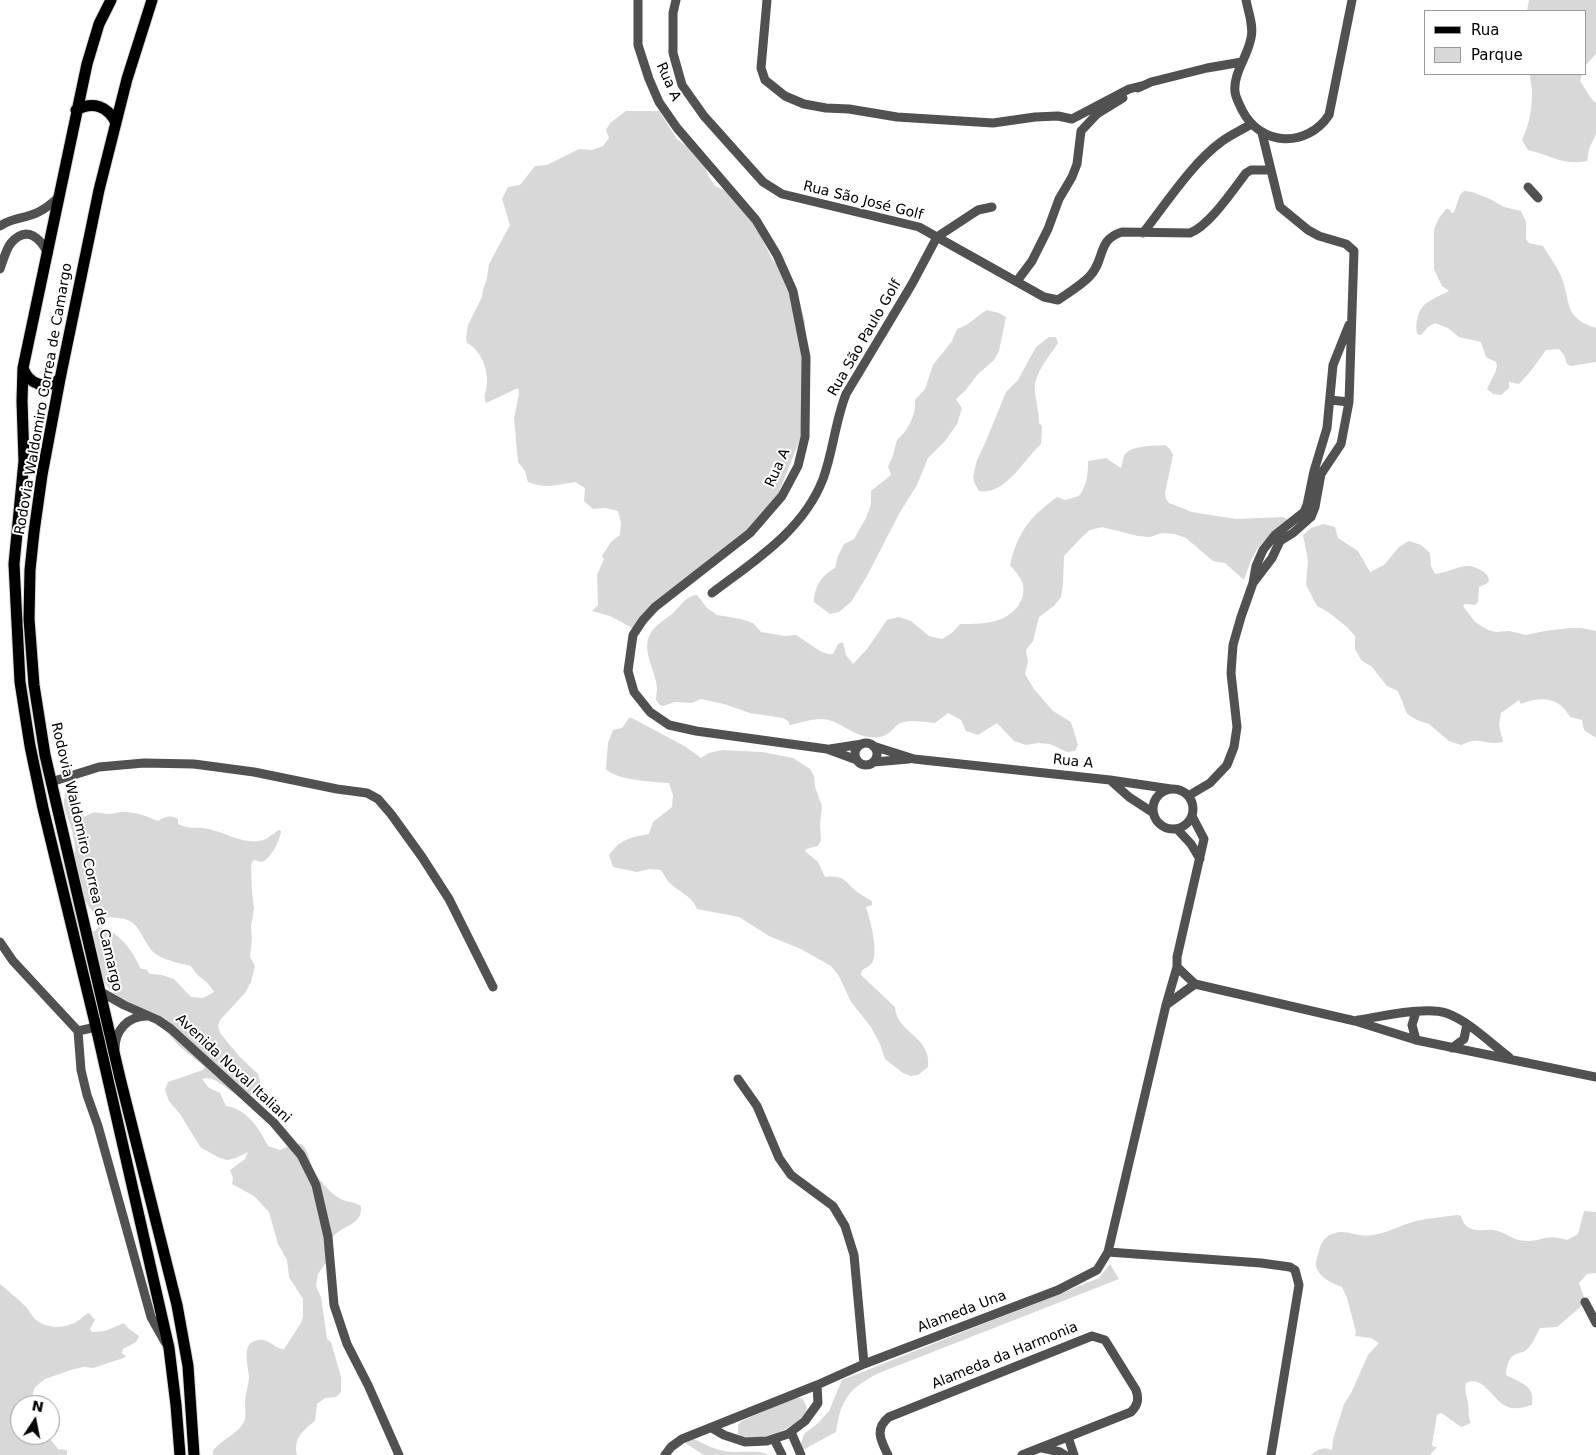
<!DOCTYPE html>
<html>
<head>
<meta charset="utf-8">
<style>
  body { margin:0 }
  #map { position:relative; width:1596px; height:1455px; overflow:hidden; background:#fff; font-family:"DejaVu Sans",sans-serif }
  canvas { display:block }
  .legend { position:absolute; left:1424px; top:10px; width:162px; height:65px; box-sizing:border-box; background:#fff; border:1px solid #999; margin:0; padding:6px 9px; list-style:none; font-size:15px; color:#000 }
  .legend li { display:flex; align-items:center; gap:10px; height:25px }
  .legend b { width:25px; border:1px solid #999 }
  .north { position:absolute; left:10px; top:1395px; width:50px; height:50px; box-sizing:border-box; background:#fff; border:1px solid #999; border-radius:50%; rotate:11deg; font-size:14px; font-weight:700; line-height:20px; text-align:center; color:#000 }
  .north::after { content:''; display:block; margin:auto; width:18px; height:22px; background:#000; clip-path:polygon(50% 0,100% 100%,50% 72%,0 100%) }
</style>
</head>
<body>
<div id="map">
<canvas width="1596" height="1455"></canvas>
<ul class="legend">
<li><b style="height:6px;background:#000"></b>Rua</li>
<li><b style="height:14px;background:#d8d8d8"></b>Parque</li>
</ul>
<div class="north">N</div>
</div>
<script>
const g = document.querySelector('canvas').getContext('2d');
g.lineJoin = 'round';
function fill(path, color) { g.fillStyle = color; g.fill(path, 'evenodd'); }
function strokePath(path, color, width, dash) { g.strokeStyle = color; g.lineWidth = width; g.lineCap = dash ? 'butt' : 'round'; g.setLineDash(dash || []); g.stroke(path); }
function drawText(font, color, halo, rows, align = 'center') {
  g.font = font + ' "DejaVu Sans",sans-serif'; g.lineWidth = 4; g.setLineDash([]); g.textBaseline = 'middle'; g.strokeStyle = halo; g.fillStyle = color; for (const [text, x, y, turn = 0] of rows) {
    g.save(); g.translate(x, y); g.rotate((+turn || 0) * Math.PI / 180); g.textAlign = isNaN(turn) ? turn : align; if (halo) g.strokeText(text, 0, 0); g.fillText(text, 0, 0); g.restore();
  }
}
const green = new Path2D(`
  M1529,0h67v54l-11,12v-55h-58z
  M1530,74h52l-2,7 13,20 3,2v31l-7,15 -2,12c-24,5 -36,-6 -59,-11l-6,-10c7,-15 10,-30 10,-47 0,-6 -2,-13 -2,-19z
  M626,111h33l18,28 8,6 5,-2 14,19 4,13 7,11 11,5 29,33 17,35 22,28 5,12 6,23 1,26 -6,91 -24,61 -24,28 -84,66 -32,36 -26,-14 -18,-5 6,-6 -1,-30 7,-16 -2,-3 9,-14 9,-7 1,-12 -3,-12 -12,-3 -13,1 -9,-8 1,-13 -10,-6c-18,3 -30,7 -47,0l-3,-11 -7,-9 -4,-44 5,-24 -1,-6 -32,15c-3,-7 0,-11 1,-19 1,-15 -6,-34 -20,-41l-1,-6 2,-12 14,-28 1,-7 4,-12 2,-14 21,-39 -8,-26 6,-12 12,-2 15,-19 12,-1 32,-16 13,1 11,-4 6,-8 -3,-8 4,-7z
  M1464,191l8,1 18,7 14,8 17,4 5,11v17l3,4 14,3c6,10 13,19 18,30 11,27 1,41 35,52v34l-25,4 -4,-2 -3,-9 -5,-6 -13,1 -16,22 -11,12 -10,-2v6l-8,7 -8,-1 -6,-5 8,-16 2,-7 -1,-4 -10,-5 -5,-15 -22,-5 -11,-9 -13,-5 -7,4 -7,8 -4,-1c-2,-7 0,-22 6,-28 6,-6 18,-11 26,-15l-7,-5 -8,-17v-40l5,-11 7,-9h3l3,4 2,-1 6,-17z
  M987,310l12,3 7,4 -7,34 -5,9 -16,14 -13,17 -9,8 6,9 -5,16 -12,17 -17,17 -11,27 -17,27 -33,64 -16,26 -12,10 -9,2 -16,-12c0,-16 8,-27 21,-34l3,-12 6,-12 10,-5 12,-21 5,-14v-13l20,-16 -3,-9c6,-10 5,-12 8,-23 1,-5 7,-8 10,-13 6,-9 10,-19 9,-30l10,-11 8,-24 19,-24 5,-12c13,-4 18,-12 30,-19z
  M1049,337h7l2,6c-9,14 -25,31 -23,49 1,11 4,19 4,31l3,3 -1,18c-16,14 -36,52 -62,47l-4,-7 -2,-7 4,-17 9,-19 20,-49 12,-12 18,-33z
  M1165,445l5,4 3,6 -8,38 1,6 3,4 23,9 44,7 47,-2 4,2 3,3c-6,10 -17,12 -26,19 -11,10 -15,25 -20,39l-19,-17 -12,-2 -27,-23 -11,-4 -13,-1 -12,4 -12,-1 -36,-9 -12,3 -9,8 -17,18 -1,28 -2,13 -7,9 -15,11 -6,24 -7,9 2,12 -3,12 9,15 19,22 18,11 7,23 -3,6 -8,1 -17,-8 -12,-1 -12,2 -12,-4 -17,-18 -19,12 -12,-4 -5,-11 -13,-7 -13,10c-12,-1 -28,-5 -38,2 -6,6 -9,11 -19,12 -24,3 -37,-18 -57,-18 -10,0 -21,4 -31,6l-2,-4 -5,-3 -33,-5 -26,-9 -23,-5 -10,4 -16,-1 -12,4 -3,-1 -4,-5c0,-4 1,-9 1,-12 -1,-17 -16,-37 -7,-54 5,-9 15,-14 23,-21 8,-7 12,-17 24,-18l10,13 10,7 24,4 12,4 8,9 24,4 11,-1 24,16 8,3h5l5,-10 5,-2 3,13 7,9 14,-15 20,-29 12,-3 12,4 18,15 13,3 10,-6 8,-9c12,0 24,0 35,-3 17,-4 31,-19 28,-36 -2,-8 -8,-14 -13,-20 8,-34 20,-48 47,-68l8,3 14,-4c8,-11 9,-21 9,-35l18,-3 15,10c1,-4 2,-9 3,-12 5,-11 31,-10 41,-11z
  M1323,524l12,3 3,11 20,13 12,21 14,-7 15,-18 10,-6 12,4 9,8 1,13 4,8c19,-2 30,-15 47,-3 5,3 6,4 7,10l-3,3 -7,3 -1,15 -3,3 -10,-1 -2,2 12,16 13,8 8,2 13,-1 17,4 19,-4 24,-3h12l15,3v107l-12,-8 -2,-10 -12,-3c-11,-20 -29,-21 -49,-13l-2,-4 -18,13 -2,12 4,17c-18,4 -23,-7 -42,3l-12,-4 -20,-17 -12,-4 -10,-6 -9,-23 -11,-5 -15,-19 -11,-7 -6,-11v-13l-8,-9 -19,-15 -11,-6 -11,-21 2,-25 -5,-25 8,-7z
  M629,718h3l54,29 15,11 8,-5 14,-3 39,2 31,6 17,11 4,7 1,11 7,19 -2,19 1,15 -3,6 -12,3 -1,2 13,11 7,15c19,-2 19,4 32,15 5,3 10,6 15,9v4l-6,2c4,12 13,45 6,56 -2,3 -7,5 -10,7l-1,5 34,32c1,26 37,29 33,60l-10,8 -7,1 -8,-3 -18,-14 -5,-15 -9,-17 -20,-25 -12,-26 -8,-10 -30,-17 -32,-13 -30,-19 -42,-8c-5,-14 -21,-18 -30,-29 -2,-3 -4,-7 -6,-10l-12,-1 -12,3 -24,-5 -4,-12c13,-17 20,-17 40,-21l4,-12 19,-15 1,-12 -4,-12c-15,-1 -54,-3 -63,-14l2,-26 5,-13 9,-2z
  M66,794l19,23c9,-7 12,-4 23,-3 5,0 10,-2 16,-2 13,0 22,4 34,9 8,-5 12,-6 20,-2v5c12,6 19,2 31,5 17,4 39,18 57,10 4,-3 9,-6 13,-9l2,1c-1,10 -10,27 -19,31l-8,-2 -3,4 1,28 2,17 -3,17 1,13 -2,18 5,9 -4,16 -6,11 -25,27 -2,6 2,7 19,23 19,18 3,11c-2,2 -5,7 -8,9 -19,11 -33,-21 -51,-15l7,9 11,5 6,13c21,3 33,22 42,40l12,4 15,-7 7,1c8,9 7,18 13,28 5,9 15,21 24,26 6,4 14,3 22,8 2,20 -20,19 -29,32 -3,4 -4,11 -6,16l4,8 -5,2 -7,10 -2,12 5,11 6,42 4,3 10,35v15l-5,5 -11,1 -8,6 -2,17c-12,9 -22,18 -18,34h-84v-4c8,-12 27,-17 32,-32 1,-5 0,-11 0,-16 0,-9 4,-18 4,-27 -1,-9 -5,-23 0,-31 2,-3 10,-6 14,-5 8,1 13,9 21,9l17,-26 2,-6v-18l-14,-22 -2,-17 -9,-16 -9,-32 -15,-16 -22,-12 1,-6 -3,-8 15,-11 3,-7 -12,6 -9,2 -7,-2 -19,-10 -21,-34 -11,-13 -4,-11 3,-8 35,-12 2,-3 -25,-20 -19,-21 -15,-13 -33,-20 -8,-9 -5,-13 -7,-39 6,-5c22,6 32,22 42,42h5l4,5 12,1 12,4 17,18 12,1 11,-6c-8,-14 -15,-12 -23,-26 -12,-3 -30,-6 -39,-15 -6,-6 -11,-21 -19,-28 -10,-8 -25,-3 -37,-9 -10,-5 -22,-39 -23,-50 -1,-5 2,-10 2,-15 0,-6 -2,-13 -3,-19 -3,-11 -12,-26 -6,-36z
  M1584,1211l12,1v61l-9,1 -8,9 6,17v3l-28,24 -17,1c-4,7 -7,16 -13,21 -3,4 -6,3 -11,5 -7,2 -10,13 -10,21 15,8 29,10 26,30 -8,2 -16,5 -24,2 -14,-4 -24,-33 -42,-24 -2,8 1,13 2,20 2,8 -1,11 3,20l-10,4 -18,-13 -3,-1 -3,2 -5,30 2,2h3l-7,8h-119c7,-6 12,-8 21,-5l1,-11 11,-35 7,-11 17,-38 11,-12 -8,-5 -16,-2 1,-4 -9,-34 -5,-11c-10,-4 -23,-9 -26,-21 -1,-4 2,-10 3,-15 2,-9 6,-15 16,-18 12,-4 24,5 37,2 16,-2 29,-10 44,-14 13,-3 28,-4 42,-6l3,1c2,6 4,10 9,12 6,4 16,1 23,2 11,1 20,11 33,11 18,0 20,-8 41,-1l11,-6z
  M1110,1264l9,15 -240,94c-30,15 -38,26 -43,59l-33,18 -2,-7 3,-9 13,-10 12,-13 13,-31 257,-102z
  M0,1284c8,7 16,13 24,21 4,3 6,8 9,12 9,10 24,12 36,8 11,-3 11,-8 20,-12l6,7 -5,9 2,3 13,-1 19,-8 4,5 11,8 -3,6 -13,7 -1,4 4,3 -2,2 -31,10 -9,-1 -10,2 -29,10 -10,8 -4,12 2,6h-13v30h27l11,14 9,1v5h-67z
  M796,1397l7,2 4,9c-3,18 -55,40 -69,26v-9l4,-4z
  M694,1439c10,5 20,10 30,12 13,3 35,-2 44,4h-64l-19,-12z`);
const minor = new Path2D(`
  M638,0v45l11,34 10,23 18,26 79,92 21,35 16,36 13,66 -1,80 -7,29 -16,30 -32,37 -95,74 -12,13 -10,15 -5,36 6,21 16,20 19,13 27,6 131,18 30,11
  M676,0l-3,13v40l9,32 22,31 59,66 19,12 137,33 125,70 14,3c10,-7 22,-14 31,-23 17,-17 7,-37 33,-45l68,1c19,-7 43,-43 56,-60l5,-3h20
  M767,0l-6,68 4,12 20,16 19,8 22,4 23,1 48,8 96,6 42,-6 23,-1 14,3 57,-30 12,-3
  M1246,0c2,11 8,26 5,38 -3,18 -18,35 -16,54 1,7 5,13 7,18 19,37 65,38 87,5l23,-115
  M1138,88l13,-6 56,-14 35,-6
  M1528,187l10,11
  M0,226c10,-7 20,-7 31,-11 11,-3 20,-11 28,-18
  M1143,233c22,-28 50,-71 78,-91 9,-7 21,-12 30,-18
  M0,269c3,-8 6,-20 11,-26 16,-19 30,-4 37,11
  M1017,281l15,-20 16,-32 11,-30 13,-22 5,-13 4,-33 16,-17 26,-16
  M1330,400l19,2
  M1253,583l19,-25 8,-17 13,-8 18,-16 4,-10 6,-33 20,-30 8,-42 5,-151 -8,-7 -27,-8 -11,-6 -28,-23 -18,-74
  M712,593c42,-32 91,-62 111,-114 10,-27 12,-57 23,-85l66,-110 25,-47 41,-27 14,-3
  M855 754a11 11 0 1 1 22 0a11 11 0 1 1-22 0Z
  M873,746l41,13 196,21 61,9
  M830,749l32,-5
  M874,762l35,-3
  M1110,780l19,17 23,15
  M51,782l48,-15 45,-4 50,1 60,8 83,17 30,4 11,6 13,15 31,43 27,42 44,88
  M1153 809a20 20 0 1 1 40 0a20 20 0 1 1-40 0Z
  M1188,796l22,-13 17,-18 7,-18 3,-20 -6,-54 2,-28 8,-28 12,-34 3,-17 7,-16 12,-15 29,-23 3,-7 7,-34 13,-43 6,-63 16,-40
  M1192,816l12,23 -27,118v10l18,17 160,37 61,19 180,37
  M1177,829l14,15 9,15
  M0,942l13,19 65,70 3,39 6,25 11,31 53,191 14,25
  M101,992l23,13 34,15 13,9 103,94 27,32 15,30 12,52 6,68 13,39 21,41 31,70
  M1166,1005l29,-21
  M1416,1012l-4,13 4,15
  M1358,1020c21,-3 69,-14 88,-7 23,8 44,30 63,44
  M78,1031l18,-4
  M1452,1048l12,-9 3,-15
  M115,1049c0,-19 13,-33 32,-33
  M738,1079l19,27 22,52 12,17 42,31 12,20 9,29 10,109
  M1108,1252l153,11 29,4 5,3 4,15 -28,170
  M1585,1302l11,21
  M712,1428l12,7 21,7 22,-1 21,-7 17,-13 13,-18 -1,-18
  M791,1432l10,23
  M1068,1437l6,18
  M774,1439l8,16
  M1042,1448l18,4 5,3
  M665,1455l6,-8 11,-8 135,-54 47,-21 194,-74 39,-20 11,-18 58,-247 11,-38
  M888,1455c-7,-14 -14,-26 1,-38l203,-81 13,4 31,50c3,9 2,15 -5,22l-109,43`);
const major = new Path2D(`
  M111,0l-12,24 -12,40 -64,304 -1,33 2,60 -10,103 6,118 10,64 13,62 53,219 73,321 7,57 4,50
  M152,0l-25,79 -28,111 -39,189 -18,96 -8,57 -4,38 -1,49 5,66 11,70 75,323 57,227 11,61 6,89
  M76,110c17,-9 32,-4 40,13
  M23,368c6,17 23,22 37,11`);
const streetNames = [
  ["Rua A",668,82,66],
  ["Rua São José Golf",863,201,14],
  ["Rua São Paulo Golf",865,338,-60],
  ["Rodovia Waldomiro Correa de Camargo",44,399,-80],
  ["Rua A",778,468,-66],
  ["Rua A",1073,762,6],
  ["Rodovia Waldomiro Correa de Camargo",86,857,77],
  ["Avenida Noval Italiani",233,1069,43],
  ["Alameda Una",962,1312,-21],
  ["Alameda da Harmonia",1005,1356,-22]
];
fill(green, '#d8d8d8');
strokePath(major, '#dbdbdb', 13);
strokePath(minor, '#515151', 9);
strokePath(major, '#000', 11);
drawText('14px', '#000', '#fff', streetNames);
</script>
</body>
</html>
